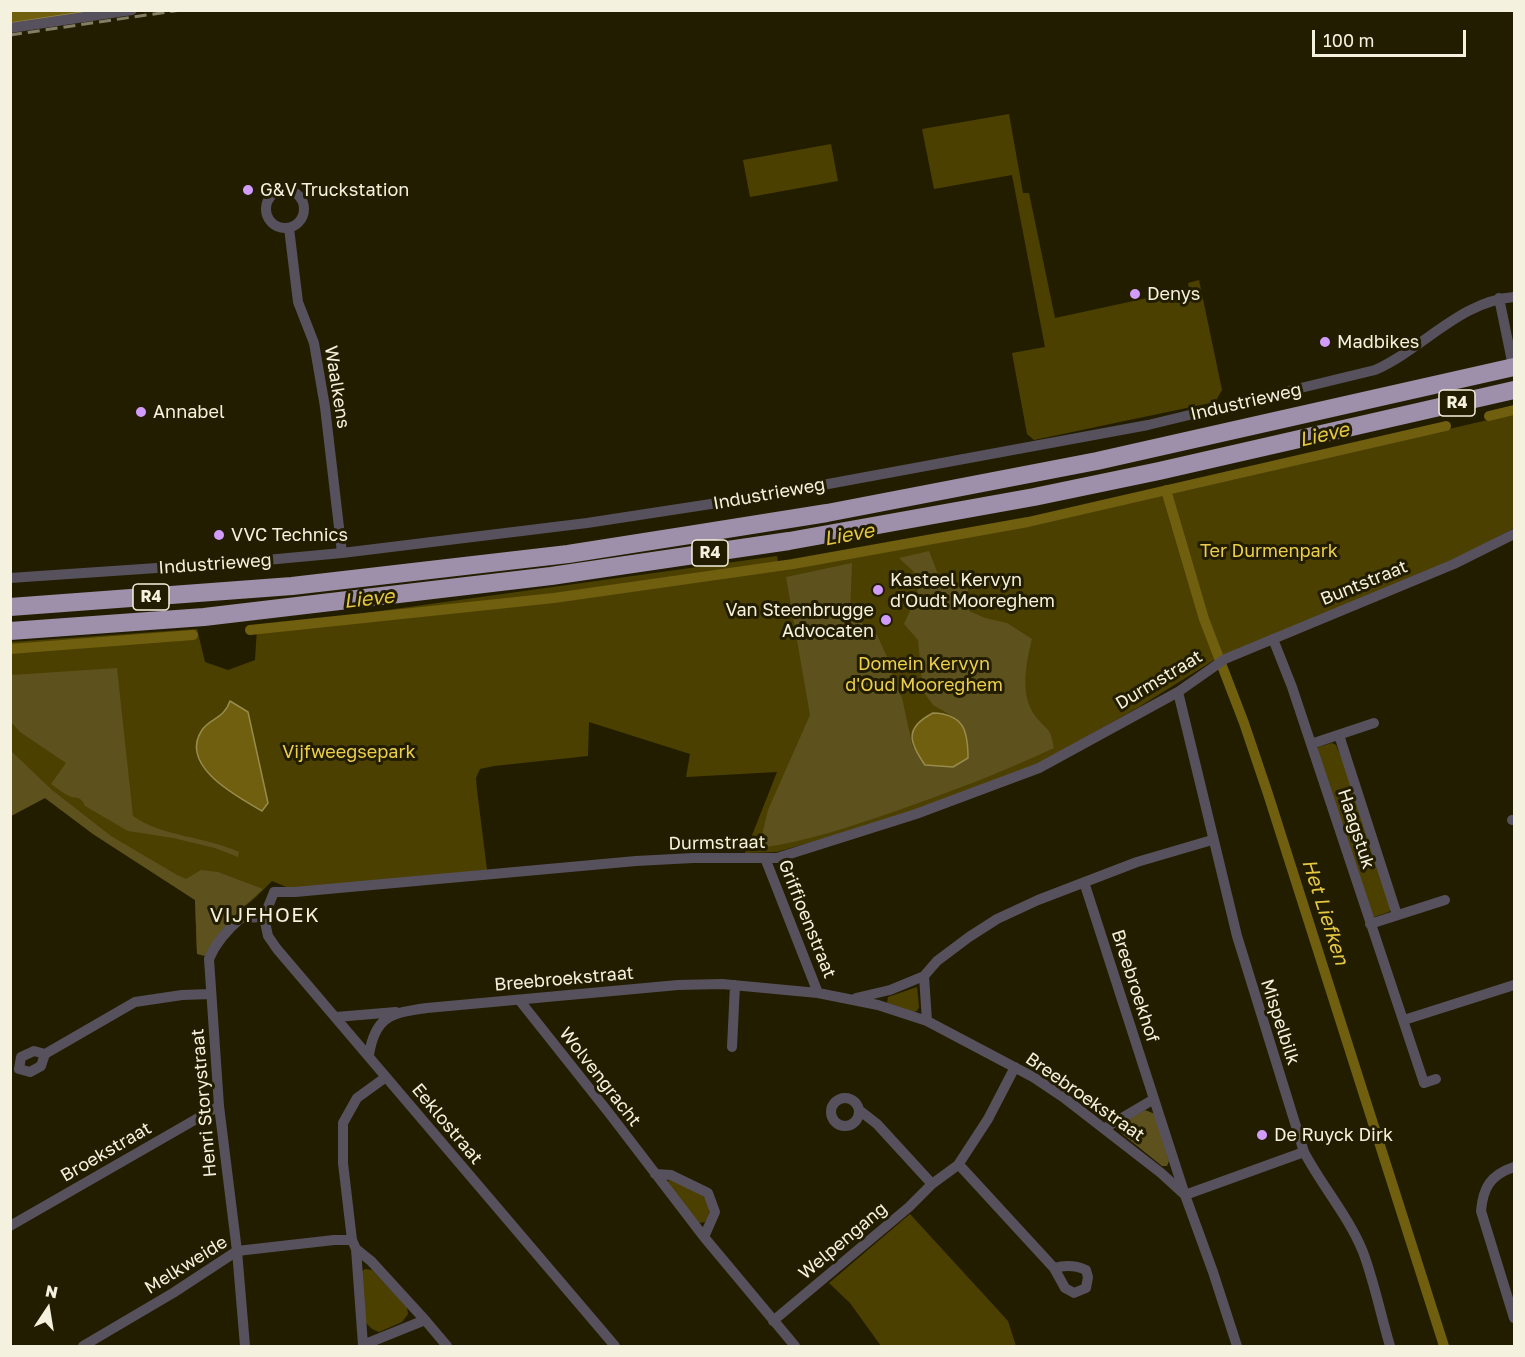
<!DOCTYPE html>
<html>
<head>
<meta charset="utf-8">
<style>
  body { margin:0 }
  #map { position:relative; width:1525px; height:1357px; overflow:hidden; background:#231d00; font-family:"Golos Text",sans-serif }
  canvas { display:block }
  .frame { position:absolute; inset:0; border:12px solid #f5f1df; pointer-events:none }
  .north { position:absolute; left:18px; top:1279px; width:60px; height:60px; -webkit-text-stroke:4px #231d00; paint-order:stroke; rotate:12deg; font-size:16px; font-weight:700; line-height:24px; text-align:center; color:#f5f1df }
  .north::after { content:''; display:block; margin:auto; width:21px; height:27px; background:#f5f1df; clip-path:polygon(50% 0,100% 100%,50% 72%,0 100%) }
  .scale { position:absolute; left:1312px; top:30px; width:154px; height:27px; box-sizing:border-box; border:3px solid #f5f1df; border-top:0; padding-left:8px; font-size:18px; line-height:21px; white-space:nowrap; color:#f5f1df; -webkit-text-stroke:4px #231d00; paint-order:stroke }
</style>
</head>
<body>
<div id="map">
<canvas width="1525" height="1357"></canvas>
<div class="frame"></div>
<div class="north">N</div>
<div class="scale">100 m</div>
</div>
<script>
const g = document.querySelector('canvas').getContext('2d');
g.lineJoin = 'round';
function fill(path, color) { g.fillStyle = color; g.fill(path, 'evenodd'); }
function strokePath(path, color, width, dash) { g.strokeStyle = color; g.lineWidth = width; g.lineCap = dash ? 'butt' : 'round'; g.setLineDash(dash || []); g.stroke(path); }
function drawText(font, color, halo, rows, align = 'center') {
  g.font = font + ' "Golos Text",sans-serif'; g.lineWidth = 6; g.setLineDash([]); g.textBaseline = 'middle'; g.strokeStyle = halo; g.fillStyle = color; for (const [text, x, y, turn = 0] of rows) {
    g.save(); g.translate(x, y); g.rotate((+turn || 0) * Math.PI / 180); g.textAlign = isNaN(turn) ? turn : align; if (halo) g.strokeText(text, 0, 0); g.fillText(text, 0, 0); g.restore();
  }
}
const green = new Path2D(`
  M1009,114l14,79h6l26,125 134,-29 -1,-6 11,-3 23,110 -7,12 -181,38 -7,-6 -15,-81 33,-6 -33,-172 -78,14 -12,-60z
  M831,144l7,37 -88,16 -7,-37z
  M1514,414v114l-61,32 -234,97 -80,50 -99,56 -123,49 -140,40 -32,1 32,-81 -91,5 4,-23 -101,-32 -1,34 -94,10 -14,3 -4,9 1,12 10,80 -196,19 -19,-8 -16,16 -19,16 -40,41 -2,-54 -102,-66 -48,-36 -34,18v-174l186,-13 8,33 23,8 27,-10 2,-32 520,-72 2,13c248,-36 491,-99 735,-155z
  M1332,743l4,2 7,16 48,148 -2,3 -15,5 -4,-4 -53,-160 1,-6z
  M917,987l2,20 -2,4 -4,1 -26,-9 1,-6z
  M671,1179c18,9 50,17 34,43l-6,1 -34,-40z
  M910,1214l98,107 8,25h-135l-31,-43 -21,-20z
  M365,1269l7,1 35,37 1,7 -6,8 -23,10 -7,-3 -7,-7 -4,-50z`);
const forest = new Path2D(`
  M929,551l12,31 27,7 1,22 16,7 22,5 25,16c-6,24 -13,57 4,78 12,15 14,9 18,31 -51,24 -104,44 -158,63 -45,15 -89,31 -137,37l9,-38 42,-95 -24,-138 66,-14 -2,51 27,21 12,26 5,22 8,15 11,50 44,-29 -24,-14 -10,-14 -5,-51 -14,-16 14,-31 -4,-21 -15,-14z
  M117,668l16,148c27,20 74,21 106,36l-1,5 -23,-9 -42,-10 -45,-7 -43,-25c-4,-10 -8,-7 -16,-10 -6,-3 -12,-8 -18,-12l15,-21 -46,-31 -9,-10v-47z
  M10,750l42,40 59,46 66,39 9,4 15,-9 17,2 45,17 -26,24 -18,21 -14,22 -8,-2 -2,-54 -102,-66 -48,-36 -34,18z
  M1145,1110l10,4 14,47 -2,5h-5l-41,-33v-10z`);
const water = new Path2D(`
  M11,11h79l-79,12z
  M230,701l18,11 20,91 -6,8c-24,-14 -84,-45 -60,-81 8,-12 22,-11 28,-29z
  M933,713c31,1 35,18 35,45l-15,9 -28,-2c-16,-23 -21,-37 8,-52z`);
const canal = new Path2D(`
  M1489,416l25,-6
  M1166,490l38,129 40,104 24,71 176,552
  M250,630l304,-32 239,-34 235,-42 418,-96
  M10,649l183,-14`);
const minor = new Path2D(`
  M10,28l122,-18
  M266 209a19 19 0 1 1 38 0a19 19 0 1 1-38 0Z
  M289,228l9,74 16,41 11,64 17,146
  M1499,298l15,73
  M10,578l235,-16 97,-9 245,-30 176,-27 385,-71 227,-55c48,-21 85,-69 139,-73
  M1273,639l19,48 132,396 12,-4
  M1178,692l59,244 67,216c18,34 45,65 59,100 11,29 18,64 27,94
  M1339,735l58,180
  M1311,744l63,-21
  M1512,820h2
  M765,858l53,135
  M1084,882l101,313 119,-43
  M264,917l4,19 9,13 338,397
  M1370,924l75,-24
  M924,976l3,45
  M856,998l34,-8 34,-14 13,-15 32,-24 28,-18 41,-19 99,-38 75,-22
  M520,1001l89,112 95,124 91,109
  M336,1017l60,-5
  M1404,1020l110,-35
  M732,1047l3,-62
  M45,1054l-4,12 -11,6 -11,-3 2,-12 13,-6 11,3 90,-52 47,-7 29,-1
  M369,1055c6,-39 22,-42 58,-47l251,-23 44,-1 96,9 60,12 49,16 106,56 30,20 98,76 24,22 28,77 24,74
  M386,1077l-29,21 -14,25v40l9,77 4,9 7,96 62,-25 22,26
  M831 1112a14 14 0 1 1 28 0a14 14 0 1 1-28 0Z
  M859,1110l18,14 55,60
  M1105,1128l49,-29
  M958,1165l4,3 92,100 11,20 9,5 12,-5 2,-11 -2,-7c-11,-5 -21,-5 -32,-2
  M1514,1167c-24,8 -31,21 -33,44l33,107
  M655,1174l16,1 37,18 7,19 -11,25
  M10,1226l209,-120
  M356,1249l15,12 54,59
  M773,1321l136,-114 23,-23 26,-19 30,-46 27,-52
  M83,1346l90,-53 64,-42 97,-11h18
  M245,1346l-8,-95 -18,-145 -10,-147c7,-17 18,-29 32,-41l23,-1 10,-25h21l341,-31 57,-3h84l139,-44 123,-46 139,-76 47,-33 229,-95 60,-30`);
const trunk = new Path2D(`
  M10,607l282,-21 276,-32 121,-19 138,-22 270,-52 417,-94
  M10,631l194,-14 347,-41 238,-35 245,-44 125,-26 355,-81`);
const rail = new Path2D(`
  M10,35l171,-25`);
const markers = [
  [248,190,6,"#d29cfd"],
  [1135,294,6,"#d29cfd"],
  [1325,342,6,"#d29cfd"],
  [141,412,6,"#d29cfd"],
  [219,535,6,"#d29cfd"],
  [878,590,6,"#d29cfd"],
  [886,620,6,"#d29cfd"],
  [1262,1135,6,"#d29cfd"]
];
const shields = [
  [1457,403,36],
  [710,553,36],
  [151,597,36]
];
const shieldNames = [
  ["R4",1457,403],
  ["R4",710,553],
  ["R4",151,597]
];
const poiNames = [
  ["G&V Truckstation",260,190],
  ["Denys",1147,294],
  ["Madbikes",1337,342],
  ["Annabel",153,412],
  ["VVC Technics",231,535],
  ["Kasteel Kervyn",890,580],
  ["d'Oudt Mooreghem",890,601],
  ["Van Steenbrugge",874,610,"right"],
  ["Advocaten",874,631,"right"],
  ["De Ruyck Dirk",1274,1135]
];
const streetNames = [
  ["Waalkens",337,387,81],
  ["Industrieweg",1246,402,-13],
  ["Industrieweg",769,494,-10],
  ["Industrieweg",215,564,-4],
  ["Buntstraat",1364,583,-22],
  ["Durmstraat",1159,680,-31],
  ["Haagstuk",1356,829,72],
  ["Durmstraat",717,843,-1],
  ["Griffioenstraat",807,919,68],
  ["Breebroekstraat",564,979,-5],
  ["Breebroekhof",1135,986,72],
  ["Mispelbilk",1280,1022,72],
  ["Wolvengracht",600,1077,52],
  ["Breebroekstraat",1085,1097,35],
  ["Henri Storystraat",204,1103,-95],
  ["Eeklostraat",447,1124,50],
  ["Broekstraat",106,1152,-30],
  ["Welpengang",843,1241,-40],
  ["Melkweide",186,1265,-32]
];
const parkNames = [
  ["Ter Durmenpark",1269,551],
  ["Domein Kervyn",924,664],
  ["d'Oud Mooreghem",924,685],
  ["Vijfweegsepark",349,752]
];
const waterNames = [
  ["Lieve",1324,435,-13],
  ["Lieve",849,535,-10],
  ["Lieve",369,599,-6],
  ["Het Liefken",1325,912,72]
];
const neighbourhoodNames = [
  ["VIJFHOEK",265,916]
];
fill(green, '#4c4000');
fill(forest, '#5d511e');
fill(water, '#705f0e');
strokePath(water, '#988b4d', 1.5);
strokePath(canal, '#705f0e', 10);
strokePath(minor, '#57515d', 10);
strokePath(trunk, '#9e90ab', 18);
strokePath(rail, '#827d65', 3, [12, 6]);
for (const [x, y, r, color] of markers) { const dot = new Path2D(); dot.arc(x, y, r, 0, 2 * Math.PI); g.fillStyle = color; g.fill(dot); strokePath(dot, '#231d00', 2); }
for (const [x, y, w] of shields) { const box = new Path2D(); box.roundRect(x - w / 2, y - 13, w, 26, 4.5); g.fillStyle = '#231d00'; g.fill(box); strokePath(box, '#f5f1df', 1.5); }
drawText('bold 16px', '#f5f1df', null, shieldNames);
drawText('18px', '#f5f1df', '#231d00', poiNames, 'left');
drawText('18px', '#f5f1df', '#231d00', streetNames);
drawText('18px', '#ebcf4c', '#231d00', parkNames);
drawText('italic 20px', '#e4c743', '#231d00', waterNames);
g.letterSpacing = '1.5px';
drawText('20px', '#f5f1df', '#231d00', neighbourhoodNames);
g.letterSpacing = '0px';
</script>
</body>
</html>
